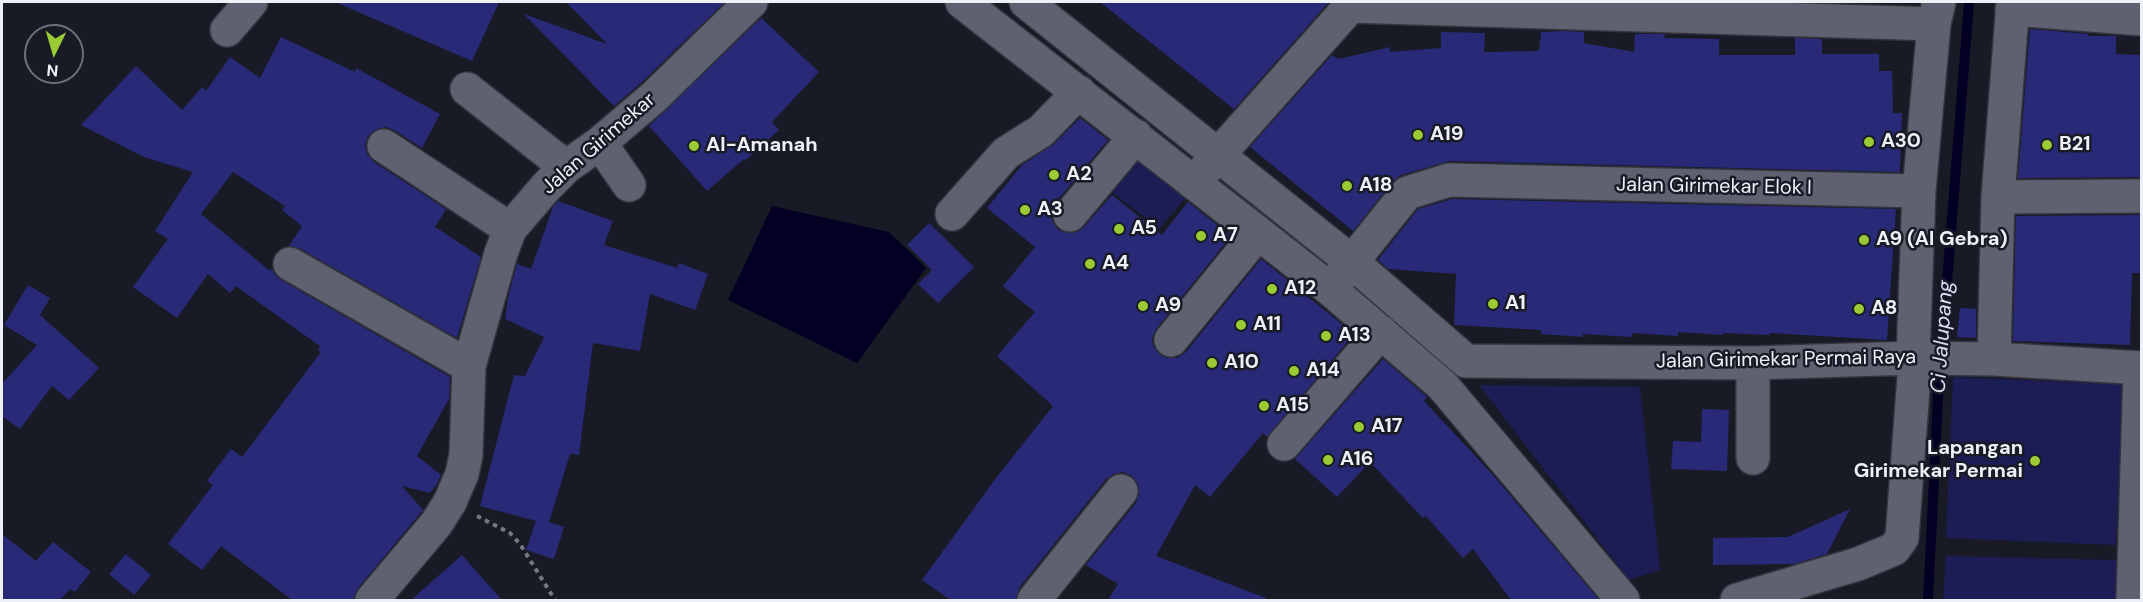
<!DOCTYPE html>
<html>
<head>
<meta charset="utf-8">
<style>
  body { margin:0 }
  #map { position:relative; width:2143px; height:602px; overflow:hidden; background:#181a26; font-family:"DM Sans",sans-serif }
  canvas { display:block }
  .frame { position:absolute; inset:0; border:3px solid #eef0f8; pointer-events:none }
  .north { position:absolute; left:24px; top:24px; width:60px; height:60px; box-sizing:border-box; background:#181a26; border:2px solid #6e707a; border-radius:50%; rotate:185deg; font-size:16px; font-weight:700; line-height:24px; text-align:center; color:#eef0f8 }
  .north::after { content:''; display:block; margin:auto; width:21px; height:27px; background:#9acb34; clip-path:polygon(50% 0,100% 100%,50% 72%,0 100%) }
</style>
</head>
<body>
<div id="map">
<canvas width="2143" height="602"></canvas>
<div class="frame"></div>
<div class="north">N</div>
</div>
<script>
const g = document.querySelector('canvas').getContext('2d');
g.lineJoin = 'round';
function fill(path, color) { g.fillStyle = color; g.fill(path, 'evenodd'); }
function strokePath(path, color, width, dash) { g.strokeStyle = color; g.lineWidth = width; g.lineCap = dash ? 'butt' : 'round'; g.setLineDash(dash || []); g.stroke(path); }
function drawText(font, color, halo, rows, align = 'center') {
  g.font = font + ' "DM Sans",sans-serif'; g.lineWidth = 5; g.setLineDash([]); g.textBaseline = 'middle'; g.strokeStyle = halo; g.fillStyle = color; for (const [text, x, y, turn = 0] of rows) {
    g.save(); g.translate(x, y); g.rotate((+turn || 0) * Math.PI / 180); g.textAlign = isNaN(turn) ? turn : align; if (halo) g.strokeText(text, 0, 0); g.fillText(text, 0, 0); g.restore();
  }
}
const green = new Path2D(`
  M1139,157l48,39 -28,33 -48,-38z
  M1953,377l170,7 -7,161 -170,-7z
  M1479,385l161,2 20,183 -31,10z
  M1946,556l171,4 -1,40h-173z`);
const water = new Path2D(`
  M772,206l117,26 37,36 -69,95 -129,-63z`);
const stream = new Path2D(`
  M1928,600l10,-203 31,-395`);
const building = new Path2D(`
  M335,2h164l-27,59z
  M566,2h159l-83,80 -28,24 -90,-92 83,30z
  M1100,2h229l-95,107z
  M761,18l58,54 -47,50 7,8 -34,31 -1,-2 -37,32 -58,-65z
  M2030,29l58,5v2h28v18l26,1v122l-124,1z
  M1441,32l44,1 -1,19 55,-1 2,-19 23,-1 20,1v11l50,9 1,-18h30l-1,4 55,1v16h76v-17l27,1v15h57v17h13l1,42h9l-2,59 -451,-11 -48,14 -8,6 -40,50 -103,-84 82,-92 6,4 52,-12v5l51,-4z
  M281,37l74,35 1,-4 84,46 -18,34 -28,-18 -9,-3 -10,3 -7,6 -3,9 2,9 7,8 72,47 -11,18 46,30 -24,81 -158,-90 -10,-2 13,-20 -20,-16 3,-4 -52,-34 -32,42 69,57 2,-3 2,6 7,6 169,97 -1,22 -32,57 24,19 -4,9 -7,9 -28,-7 21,24 -65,78 -4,12h-62l-71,-54 -19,24 -34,-26 45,-59 -6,-4 24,-32 11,8 79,-105 -3,-2 2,-4 -84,-60 -6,7 -22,-19 -31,44 -44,-31 35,-48 -13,-8 38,-59 -49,-15 -63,-32 55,-59 46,44 20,-23 4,4 24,-34 30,21z
  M1080,118l28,22 -53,63 -3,9v9l6,9 9,3 10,-1 7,-5 28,-32 50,40 26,-33 43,34 -75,93 -4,9 1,8 7,9 7,3h10l9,-6 75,-93 93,75 -87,103 -4,-4 -53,64 -15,-12 -39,71 110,42v2h-158l10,-16 -32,-19 50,-62 3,-9 -1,-10 -6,-8 -9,-4 -9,2 -8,5 -87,109 -3,12h-66l-28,-20 74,-102 57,-72 -56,-50 38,-44 -32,-26 32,-39 -48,-39 35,-43 32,-21z
  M1452,199l444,10 -9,131 -117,-7 -1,2 -46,-2v2l-45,-3v4l-46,-3v4l-49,-3v3l-42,-3v-4l-87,-5 2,-51 -68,-5 -10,-9 40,-51z
  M558,201l55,20 -9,24 73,23 2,-5 29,11 -13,36 -45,-16 -10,57 -47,-8 -14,112 -9,-1 -21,68 15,5 -10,32 -28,-9 10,-29 -56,-15 34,-131 11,1 19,-39 -39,-18 3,-21 9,-34 14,5 22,-62z
  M2142,215v58h-10l-2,72 -117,-4 3,-125z
  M929,223l45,44 -36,36 -20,-19 14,-14 -25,-25z
  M28,285l22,13 -10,17 59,53 -30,32 -17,-14 -32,43 -18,-13v-32l35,-39 -33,-20z
  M1960,308l16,1v29l-19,-1z
  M1383,359l44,38 -3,4 68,73 107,126h-88l-38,-51 -10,9 -37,-42 -3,2 -53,-56 -33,35 -42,-38z
  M1702,409l27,1 -2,61 -56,-2 2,-28 28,1z
  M1850,509l-23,45 -33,10 -81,1v-27l75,-1z
  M2,534l34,27 17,-19 38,30 -16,20 -5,-3 -10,11h-58z
  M126,554l25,21 -17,20 -25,-21z
  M462,555l40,45h-91z`);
const path = new Path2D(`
  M477,516l33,17 10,11 35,56`);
const minor = new Path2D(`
  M962,2l368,287 112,96 181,215
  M1026,2l326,260 114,99 287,2 160,-5 81,1 148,9
  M1348,6l586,18
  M2012,9l130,10
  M227,30l24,-28
  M467,89l99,78
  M600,143l29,42
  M384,146l126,83
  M1204,171l150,-169
  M1998,197l144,-1
  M952,214l54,-61 35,-22 38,-39
  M1070,215l66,-79
  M290,264l179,102
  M1339,278l68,-85 42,-13 470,11 15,-167 5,-22
  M1171,340l87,-107
  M1994,359l4,-162 15,-195
  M1284,444l97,-112
  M1753,458v-95
  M372,600l64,-76 14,-22 12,-28 4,-19 3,-89 32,-113 9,-24 36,-42 20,-20 34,-24 55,-47 96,-94
  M1034,600l87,-109
  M1737,600l121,-36 36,-15 8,-11 12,-162 -1,-18 6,-167
  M2133,600l7,-232`);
const markers = [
  [1418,135,6,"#9acb34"],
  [1869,142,6,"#9acb34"],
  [2047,145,6,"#9acb34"],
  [694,146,6,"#9acb34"],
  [1054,175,6,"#9acb34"],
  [1347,186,6,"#9acb34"],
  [1025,210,6,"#9acb34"],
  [1119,229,6,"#9acb34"],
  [1201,236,6,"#9acb34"],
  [1864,240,6,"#9acb34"],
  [1090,264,6,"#9acb34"],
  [1272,289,6,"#9acb34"],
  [1493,304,6,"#9acb34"],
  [1143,306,6,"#9acb34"],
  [1859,309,6,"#9acb34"],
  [1241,325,6,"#9acb34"],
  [1326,336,6,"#9acb34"],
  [1212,363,6,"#9acb34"],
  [1294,371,6,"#9acb34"],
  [1264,406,6,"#9acb34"],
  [1359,427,6,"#9acb34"],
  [1328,460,6,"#9acb34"],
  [2035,461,6,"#9acb34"]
];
const poiNames = [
  ["A19",1430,135],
  ["A30",1881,142],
  ["B21",2059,145],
  ["Al-Amanah",706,146],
  ["A2",1066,175],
  ["A18",1359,186],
  ["A3",1037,210],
  ["A5",1131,229],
  ["A7",1213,236],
  ["A9 (Al Gebra)",1876,240],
  ["A4",1102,264],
  ["A12",1284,289],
  ["A1",1505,304],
  ["A9",1155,306],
  ["A8",1871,309],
  ["A11",1253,325],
  ["A13",1338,336],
  ["A10",1224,363],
  ["A14",1306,371],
  ["A15",1276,406],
  ["A17",1371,427],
  ["Lapangan",2023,449,"right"],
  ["Girimekar Permai",2023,472,"right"],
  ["A16",1340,460]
];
const streetNames = [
  ["Jalan Girimekar",599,144,-41],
  ["Jalan Girimekar Elok I",1714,187,1],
  ["Jalan Girimekar Permai Raya",1786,360,-1]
];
const waterNames = [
  ["Ci Jalupang",1943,337,-86]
];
fill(green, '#1b1d54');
fill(water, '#040024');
strokePath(stream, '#040024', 10);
fill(building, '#292a77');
strokePath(minor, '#33343d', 36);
strokePath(path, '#757782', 4, [4.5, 4.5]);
strokePath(minor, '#5e616f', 33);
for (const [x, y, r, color] of markers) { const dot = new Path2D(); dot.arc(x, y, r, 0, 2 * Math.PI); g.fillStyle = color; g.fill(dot); strokePath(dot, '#181a26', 2); }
drawText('bold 20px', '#eef0f8', '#181a26', poiNames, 'left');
drawText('20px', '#eef0f8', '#181a26', streetNames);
drawText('italic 21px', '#dadff6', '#181a26', waterNames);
</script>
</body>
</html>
